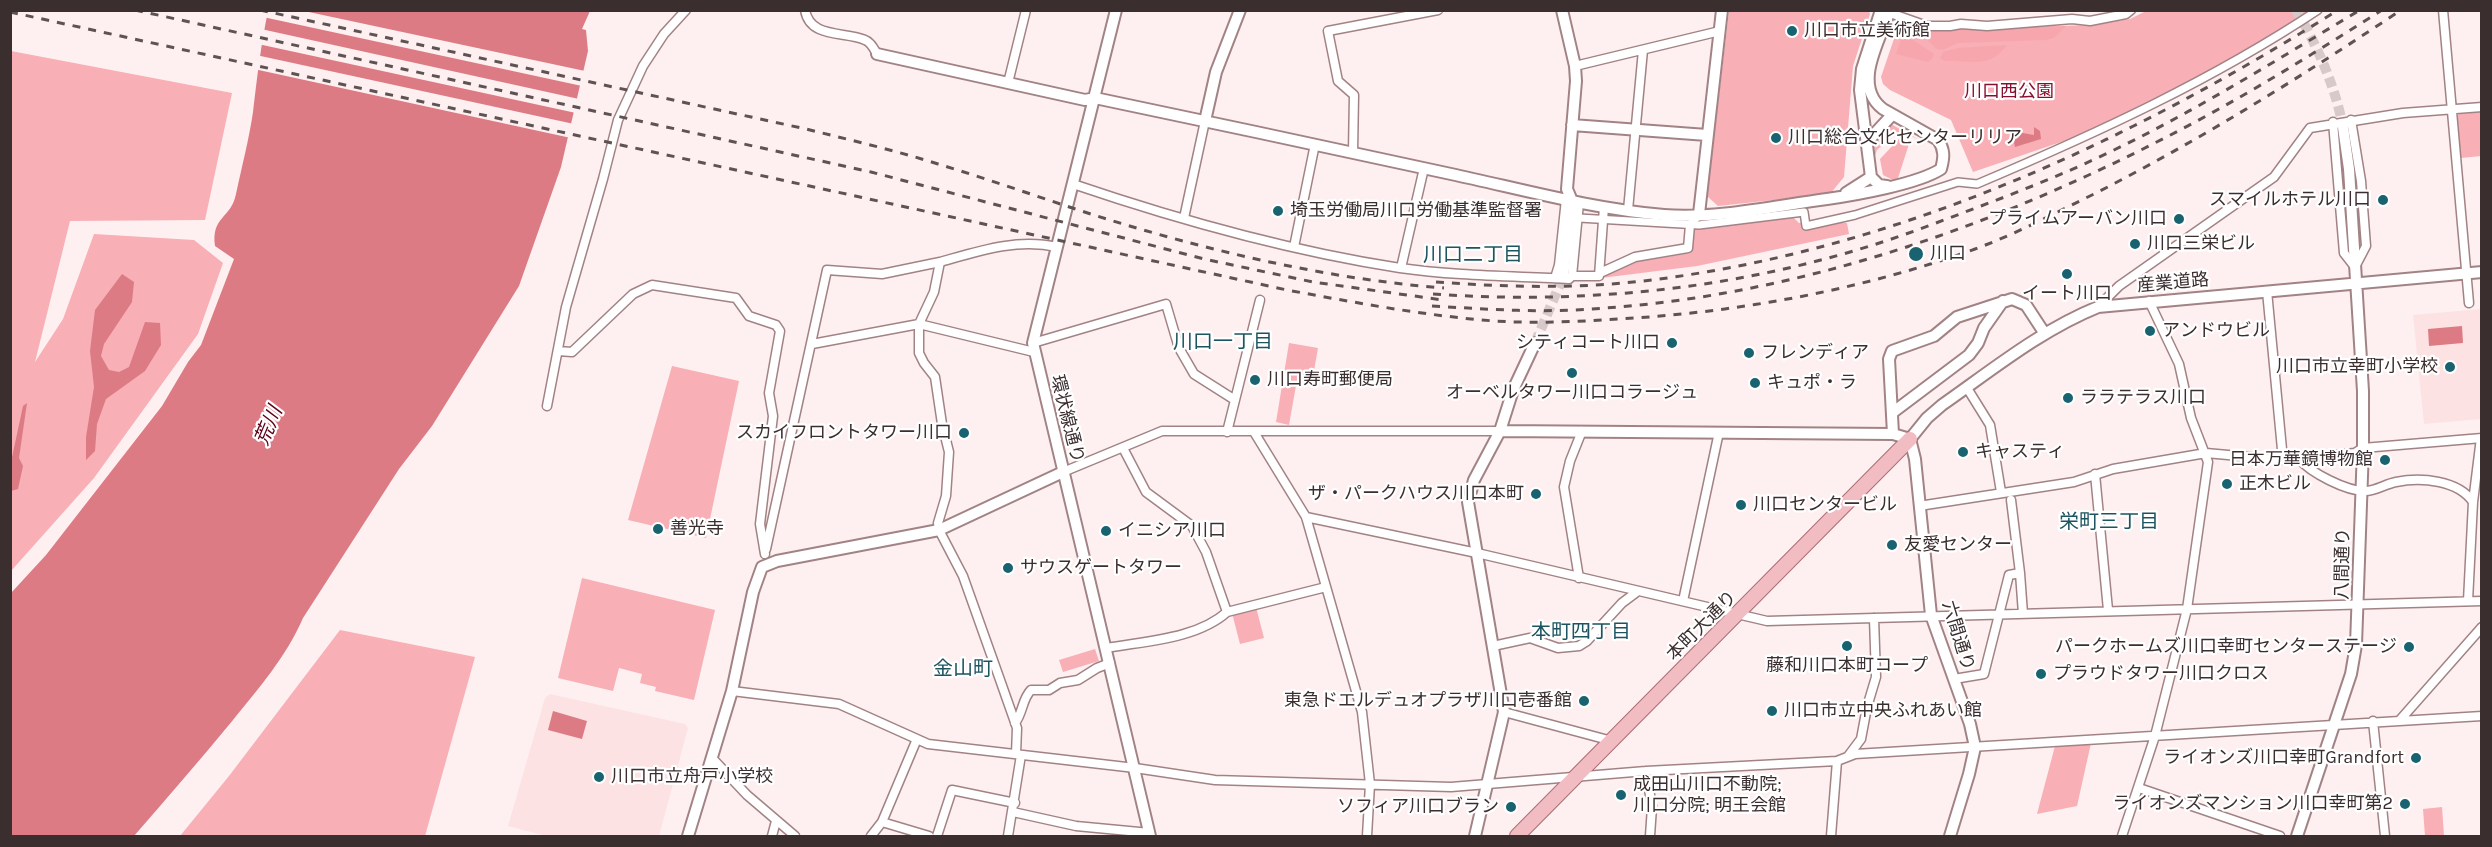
<!DOCTYPE html>
<html>
<head>
<meta charset="utf-8">
<style>
  body { margin:0 }
  #map { position:relative; width:2492px; height:847px; overflow:hidden; background:#fef0f0; font-family:Karla,sans-serif }
  canvas { display:block }
  .frame { position:absolute; inset:0; border:12px solid #3b2e2f; pointer-events:none }
</style>
</head>
<body>
<div id="map">
<canvas width="2492" height="847"></canvas>
<div class="frame"></div>
</div>
<script>
const g = document.querySelector('canvas').getContext('2d');
g.lineJoin = 'round';
function fill(path, color) { g.fillStyle = color; g.fill(path, 'evenodd'); }
function strokePath(path, color, width, dash) { g.strokeStyle = color; g.lineWidth = width; g.lineCap = dash ? 'butt' : 'round'; g.setLineDash(dash || []); g.stroke(path); }
function drawText(font, color, halo, rows, align = 'center') {
  g.font = font + ' Karla,"Noto Sans JP",sans-serif'; g.lineWidth = 4.5; g.setLineDash([]); g.textBaseline = 'middle'; g.strokeStyle = halo; g.fillStyle = color; for (const [text, x, y, turn = 0] of rows) {
    g.save(); g.translate(x, y); g.rotate((+turn || 0) * Math.PI / 180); g.textAlign = isNaN(turn) ? turn : align; if (halo) g.strokeText(text, 0, 0); g.fillText(text, 0, 0); g.restore();
  }
}
const built = new Path2D(`
  M2481,309v110l-57,5 -11,-109z
  M550,694l135,30 3,4 -29,108h-113l-38,-10 37,-128z`);
const green = new Path2D(`
  M1729,11h140l1,3 -17,52 -9,111 -14,17 -112,12 -11,-10z
  M2146,11h167l-50,33 -161,84 -129,44 -22,-52 -61,-30 -7,-6 -2,-7 18,-53 23,6 168,-5 40,-6z
  M11,51l221,42 -27,127 -135,1 -35,141 28,-43 31,-85 100,6 29,23 -25,71 -104,144 -83,93z
  M2481,112v44l-20,2 -4,-42 2,-2z
  M1891,124l32,18 -18,-9h-9l-19,17 -3,9 -2,-16 15,-17z
  M1899,139h5l5,5 -11,34 -5,2 -10,-5 -3,-16z
  M1793,217l6,6h48l2,11 -152,32 -96,12 1,-2 34,-14 55,-9 3,-25z
  M1289,343l29,5 -6,34 -15,-2 -8,45 -13,-3z
  M672,366l67,15 -33,157 -78,-18z
  M582,578l133,32 -21,90 -39,-9 1,-4 -16,-4 2,-9 -23,-6 -6,23 -55,-13z
  M1256,607l8,31 -24,6 -8,-31z
  M340,630l135,27 -50,179h-245l49,-60z
  M1095,649l4,12 -36,11 -4,-12z
  M2091,743l-14,63 -40,8 18,-68z
  M2442,807l2,29h-19l-2,-27z`);
const forest = new Path2D(`
  M2066,26l-12,12 -8,2 -88,3 -16,7 -5,-1 -18,-17 3,-2z
  M1905,38l8,2 21,14 -2,5 -4,3 -32,-8 5,-14z
  M2007,45c-14,19 -27,18 -49,16 -8,-1 -12,2 -18,-3l3,-6 15,-4z`);
const water = new Path2D(`
  M268,11h322l-8,18 4,1 2,21 -27,116 -42,119 -87,140 -33,43 -96,149c-17,39 -44,70 -70,102 -33,40 -66,78 -99,116h-123v-243l35,-38 116,-149 26,-44 13,-17 33,-86 -19,-13c-4,-30 16,-27 21,-52 6,-28 13,-55 17,-82 4,-34 8,-68 15,-101z
  M2034,127l6,4 1,8 -26,8 -2,-10 4,-5 17,3z
  M122,274l12,8 -2,20 -28,42 -3,12 8,14 10,2 10,-5 16,-45 15,1 1,22 -16,26 -39,28 -9,25 -2,27 -9,9v-23l8,-50 -4,-36 5,-41z
  M2462,326l1,17 -34,3 -1,-17z
  M27,403l-8,55 4,8 -5,23 -7,2v-29l12,-56z
  M553,711l34,10 -5,18 -34,-9z`);
const pier = new Path2D(`
  M265,10l39,1 281,60 -3,15 -319,-69z
  M261,29l318,70 -3,14 -318,-69z
  M256,55l318,69 -3,14 -317,-69z`);
const tertiaryTunnel = new Path2D(`
  M2296,10c22,37 39,76 47,117
  M1535,343l28,-66`);
const pedestrian = new Path2D(`
  M1579,218l120,7 105,-13 2,14 49,-11 103,-33 19,2c118,-50 234,-103 341,-174`);
const minor = new Path2D(`
  M805,10c5,29 40,21 60,30 6,2 9,9 12,14
  M2443,10l26,293
  M1890,13l37,13h23l11,-2 26,2 85,-7 18,2 36,-7 5,-4
  M1575,66l145,-35
  M1008,83l18,-73
  M2333,122l11,131 11,14 11,-21 -5,-65 -10,-61
  M1353,152l1,-57 -16,-14 -10,-50 110,-21
  M1073,184c106,36 217,67 327,84 56,8 113,8 169,11l3,-3h27l5,-69
  M1628,210l15,-160
  M1184,218l21,-97
  M1294,247l21,-103
  M1401,268l23,-100
  M1600,273l35,-16 53,-9 2,-23 9,-11
  M1572,276l7,-73
  M1555,278l4,-13 7,-66
  M2267,291l16,169
  M2098,307l21,-21 155,-109 36,-49 93,-15 79,-6
  M1033,343l133,-39 13,44 15,26 41,26
  M812,344l107,-20 115,28
  M558,351l14,1 61,-58 19,-9 84,13 13,18 27,9 4,6 -11,62 4,23 -13,108 5,30
  M1967,388l23,37 11,67
  M547,406l19,-99 37,-128 15,-59 25,-54 21,-32 22,-24
  M1227,432l33,-132
  M1254,432l52,85 56,195 8,72 -3,52
  M1123,448l23,44 46,34 14,26 21,60
  M2299,459c12,14 47,32 66,32 11,0 20,-7 31,-9 25,-5 62,-2 77,20
  M1063,472l99,-41h338
  M2095,474l13,136
  M1919,506l155,-24 39,-13 93,-16 77,7 72,-7 8,-5 119,-10
  M1306,517l171,36 290,68 715,-20
  M766,549l61,-279 55,4 58,-12
  M2020,573l3,41
  M1579,578l-15,-91 6,-26 12,-30
  M1683,601l36,-169
  M2468,601l5,-99 8,-64
  M1493,646l37,-8 28,10 21,-2 8,-5 35,-38 16,-12
  M1107,648c38,-7 90,-9 120,-36l99,-25
  M1954,679l30,-5 25,-99 11,-2 -9,-73
  M732,691l107,13 89,40 207,24 80,12 236,7 195,-16 191,-10 18,-7 627,-38
  M1504,712l108,29
  M2400,720l82,-93
  M2373,721l12,115
  M1015,723c8,-10 7,-24 16,-33h18l11,-7 18,-3 19,-12 13,-5
  M1016,754l1,-26 -18,-51 -36,-101 -24,-46 -1,-7 8,-27 3,-44 -7,-28 -7,-47 -11,-14 -5,-10v-29l15,-32 6,-30c39,-11 77,-24 117,-15
  M1849,755l12,-16 6,-32 9,-30 -2,-59
  M713,759l34,36 48,41
  M1646,771l6,36 -2,29
  M2139,788l141,48
  M1013,812l63,14 74,7
  M882,822l47,14
  M772,836l4,-15
  M871,836l11,-14 35,-83
  M937,836l15,-46 63,13
  M1008,836l13,-81
  M1831,836l6,-75
  M2122,836l33,-100 32,-127 21,-147 -17,-44 -12,-54 -30,-63`);
const tertiary = new Path2D(`
  M1116,10l-83,333 117,493
  M1562,10l13,56 1,15 -9,108 5,12 -9,76
  M1881,10l-19,59 -2,21 11,87 8,8 8,1
  M877,54l208,46 10,-2c119,25 237,50 356,76 70,15 141,35 213,41 54,4 110,-9 163,-16 28,-4 91,-15 114,-30 3,-11 4,-19 -3,-29l-55,-31c-32,-24 -2,-70 7,-99
  M1205,121l11,-49 24,-62
  M1572,125l135,10
  M1866,143l26,-28
  M1846,193l25,-16
  M1699,214l23,-204
  M1892,413l77,-58 9,-12 6,-15 19,-27
  M1500,431l393,3 17,5
  M1893,434l-4,-75 3,-8 42,-15 23,-19 55,-18 14,6 19,29
  M1910,439l17,-21 15,-13c50,-35 99,-75 156,-98l384,-35
  M1910,439l5,20 16,156 39,109 5,23 -6,27 -19,62
  M688,836l44,-145 21,-99 9,-25 15,-6 162,-31 124,-58
  M1475,836l29,-124 -36,-210 6,-22 26,-49 13,-41 22,-47
  M2297,836l54,-162 5,-29 7,-197v-57l-14,-222 -6,-42`);
const primary = new Path2D(`
  M1517,836l393,-397`);
const rail = new Path2D(`
  M135,10l736,162 333,87 109,23 130,18
  M260,10l546,119c44,11 88,21 132,35 53,16 106,35 159,52 112,35 230,63 347,72
  M10,12l1277,278c65,12 129,24 195,30 45,4 91,2 137,-1 121,-7 242,-29 356,-70 41,-15 80,-36 119,-55 106,-54 207,-117 307,-184
  M1436,282c68,5 138,7 207,-1 250,-29 484,-138 695,-271
  M1433,294c144,10 288,-3 427,-45 41,-12 81,-28 121,-43 45,-17 90,-35 133,-56 85,-41 164,-91 246,-140
  M1432,306c53,3 105,7 158,3 207,-12 407,-83 590,-179 69,-36 136,-78 202,-120`);
const markers = [
  [1792,31,6,"#196370"],
  [1776,138,6,"#196370"],
  [2383,200,6,"#196370"],
  [1278,211,6,"#196370"],
  [2179,219,6,"#196370"],
  [2135,244,6,"#196370"],
  [1916,254,8,"#196370"],
  [2067,274,6,"#196370"],
  [2150,331,6,"#196370"],
  [1672,343,6,"#196370"],
  [1749,353,6,"#196370"],
  [2450,367,6,"#196370"],
  [1572,373,6,"#196370"],
  [1255,380,6,"#196370"],
  [1755,383,6,"#196370"],
  [2068,398,6,"#196370"],
  [964,433,6,"#196370"],
  [1963,452,6,"#196370"],
  [2385,460,6,"#196370"],
  [2227,484,6,"#196370"],
  [1536,494,6,"#196370"],
  [1741,505,6,"#196370"],
  [658,529,6,"#196370"],
  [1106,531,6,"#196370"],
  [1892,545,6,"#196370"],
  [1008,568,6,"#196370"],
  [1847,646,6,"#196370"],
  [2409,647,6,"#196370"],
  [2041,674,6,"#196370"],
  [1584,701,6,"#196370"],
  [1772,711,6,"#196370"],
  [2416,758,6,"#196370"],
  [599,777,6,"#196370"],
  [1621,795,6,"#196370"],
  [2405,804,6,"#196370"],
  [1511,807,6,"#196370"]
];
const poiNames = [
  ["川口市立美術館",1804,31],
  ["川口総合文化センターリリア",1788,138],
  ["スマイルホテル川口",2371,200,"right"],
  ["埼玉労働局川口労働基準監督署",1290,211],
  ["プライムアーバン川口",2167,219,"right"],
  ["川口三栄ビル",2147,244],
  ["川口",1930,254],
  ["イート川口",2067,294,"center"],
  ["アンドウビル",2162,331],
  ["シティコート川口",1660,343,"right"],
  ["フレンディア",1761,353],
  ["川口市立幸町小学校",2438,367,"right"],
  ["川口寿町郵便局",1267,380],
  ["キュポ・ラ",1767,383],
  ["オーベルタワー川口コラージュ",1572,393,"center"],
  ["ララテラス川口",2080,398],
  ["スカイフロントタワー川口",952,433,"right"],
  ["キャスティ",1975,452],
  ["日本万華鏡博物館",2373,460,"right"],
  ["正木ビル",2239,484],
  ["ザ・パークハウス川口本町",1524,494,"right"],
  ["川口センタービル",1753,505],
  ["善光寺",670,529],
  ["イニシア川口",1118,531],
  ["友愛センター",1904,545],
  ["サウスゲートタワー",1020,568],
  ["パークホームズ川口幸町センターステージ",2397,647,"right"],
  ["藤和川口本町コープ",1847,666,"center"],
  ["プラウドタワー川口クロス",2053,674],
  ["東急ドエルデュオプラザ川口壱番館",1572,701,"right"],
  ["川口市立中央ふれあい館",1784,711],
  ["ライオンズ川口幸町Grandfort",2404,758,"right"],
  ["川口市立舟戸小学校",611,777],
  ["成田山川口不動院;",1633,785],
  ["川口分院; 明王会館",1633,806],
  ["ライオンズマンション川口幸町第2",2393,804,"right"],
  ["ソフィア川口ブラン",1499,807,"right"]
];
const parkNames = [
  ["川口西公園",2009,92]
];
const streetNames = [
  ["産業道路",2173,283,-5],
  ["環状線通り",1067,419,76],
  ["八間通り",2343,564,-89],
  ["本町大通り",1702,626,-45],
  ["六間通り",1958,636,73]
];
const neighbourhoodNames = [
  ["川口二丁目",1473,255],
  ["川口一丁目",1223,342],
  ["栄町三丁目",2109,522],
  ["本町四丁目",1581,632],
  ["金山町",963,669]
];
const waterNames = [
  ["荒川",269,426,-67]
];
fill(built, '#fce2e3');
fill(green, '#f8afb5');
fill(forest, '#f8a6ad');
fill(water, '#dd7b85');
fill(pier, '#fef0f0');
strokePath(tertiaryTunnel, '#d7c9c9', 10, [10, 5]);
strokePath(pedestrian, '#a28385', 10);
strokePath(minor, '#a28385', 11);
strokePath(tertiary, '#a28385', 14);
strokePath(primary, '#ab6e74', 16);
strokePath(pedestrian, '#fff', 7);
strokePath(minor, '#fff', 8);
strokePath(tertiary, '#fff', 10);
strokePath(primary, '#f1bcc2', 14);
strokePath(rail, '#5f5253', 3, [8, 8]);
for (const [x, y, r, color] of markers) { const dot = new Path2D(); dot.arc(x, y, r, 0, 2 * Math.PI); g.fillStyle = color; g.fill(dot); strokePath(dot, '#fff', 2); }
drawText('18px', '#3b2e2f', '#fff', poiNames, 'left');
drawText('18px', '#880f2f', '#fff', parkNames);
drawText('18px', '#3b2e2f', '#fff', streetNames);
drawText('20px', '#1c545f', '#fff', neighbourhoodNames);
drawText('italic 20px', '#5b0019', '#fff', waterNames);
</script>
</body>
</html>
